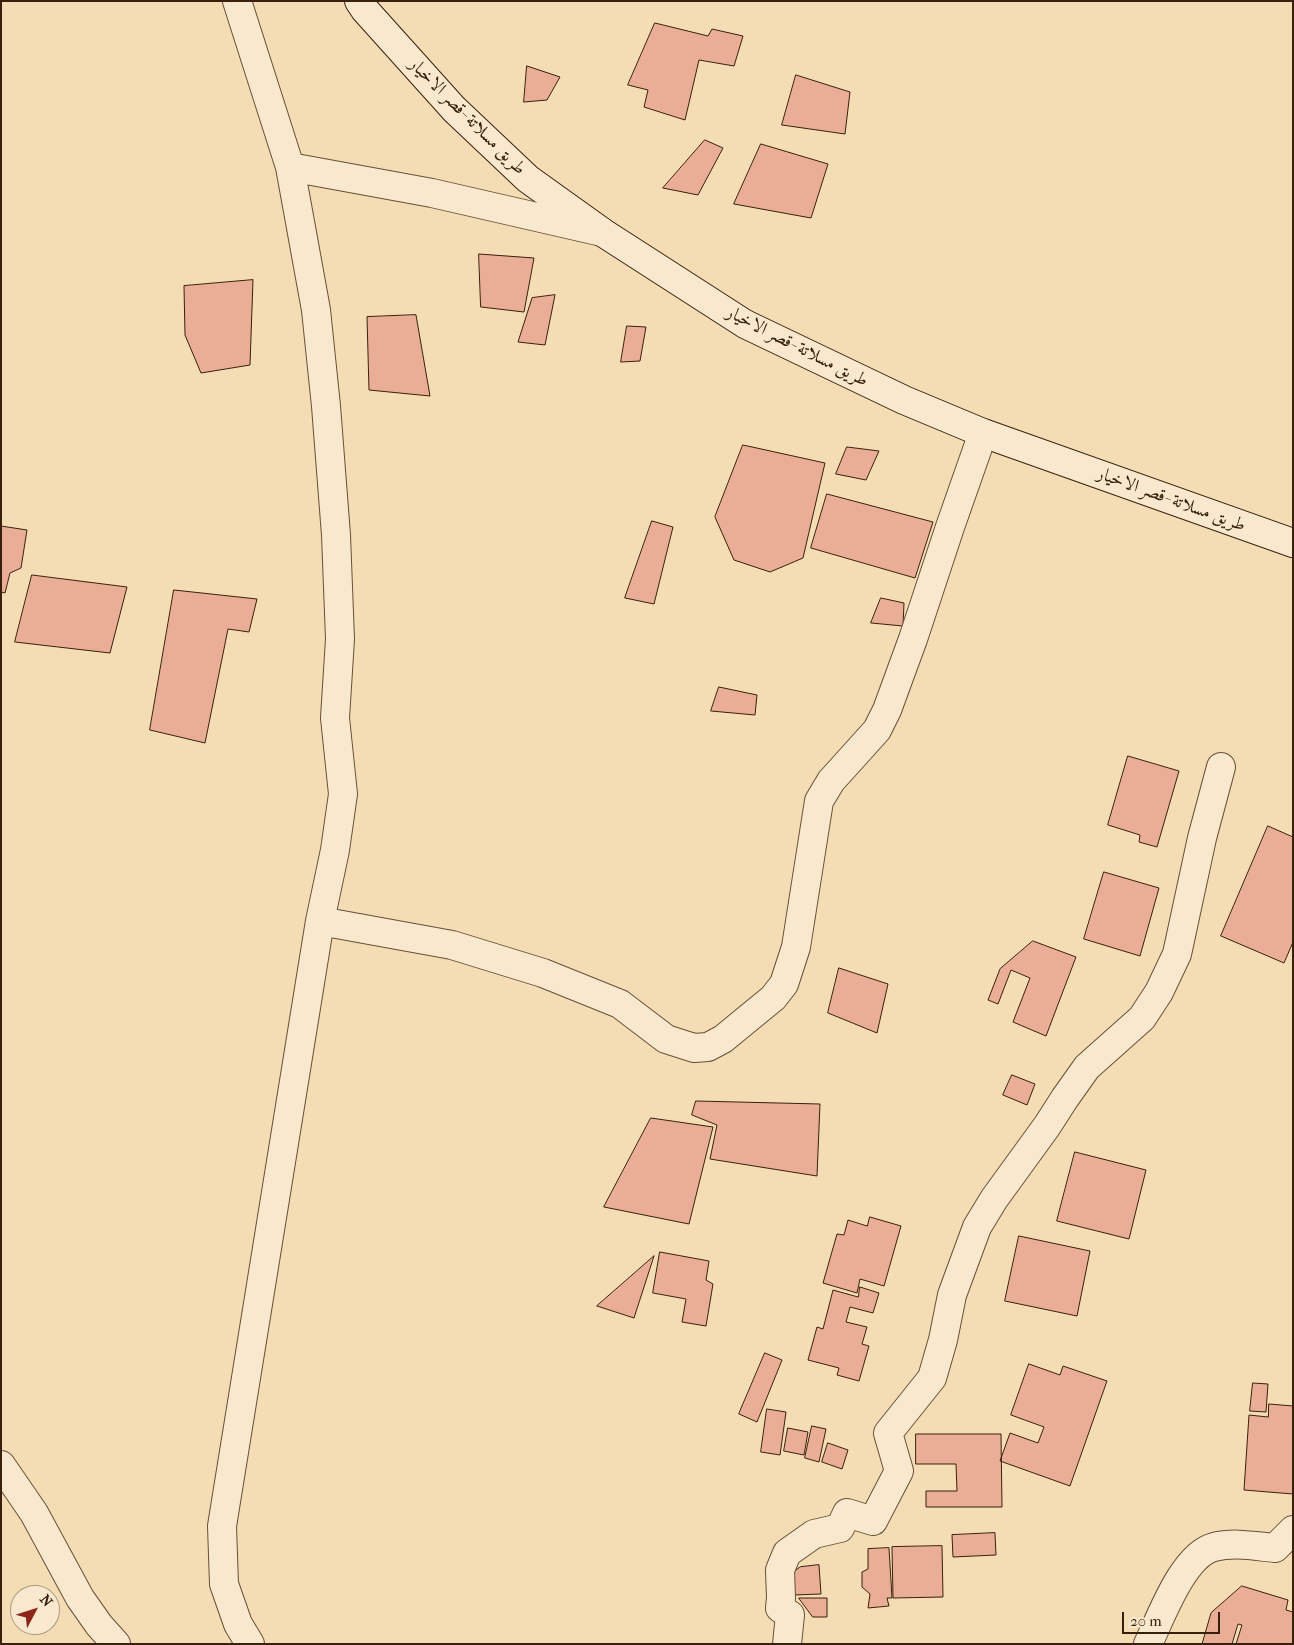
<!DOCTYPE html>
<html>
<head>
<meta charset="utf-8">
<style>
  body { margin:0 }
  #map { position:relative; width:1294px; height:1645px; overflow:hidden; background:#f4ddb4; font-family:"IM FELL French Canon",serif }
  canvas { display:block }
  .frame { position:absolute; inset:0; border:2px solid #39200c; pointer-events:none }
  .north { position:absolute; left:10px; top:1585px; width:50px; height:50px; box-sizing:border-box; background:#f8e9ce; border:1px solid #ac9980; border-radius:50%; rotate:50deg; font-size:14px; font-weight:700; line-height:20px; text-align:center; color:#39200c }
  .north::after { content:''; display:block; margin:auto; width:18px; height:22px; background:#8f2418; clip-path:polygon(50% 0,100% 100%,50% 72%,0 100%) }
  .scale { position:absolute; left:1122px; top:1612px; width:98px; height:22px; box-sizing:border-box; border:2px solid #39200c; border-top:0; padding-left:6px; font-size:15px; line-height:18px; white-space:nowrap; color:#39200c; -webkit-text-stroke:4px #f8e9ce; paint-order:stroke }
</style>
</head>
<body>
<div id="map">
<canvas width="1294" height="1645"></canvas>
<div class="frame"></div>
<div class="north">N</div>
<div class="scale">20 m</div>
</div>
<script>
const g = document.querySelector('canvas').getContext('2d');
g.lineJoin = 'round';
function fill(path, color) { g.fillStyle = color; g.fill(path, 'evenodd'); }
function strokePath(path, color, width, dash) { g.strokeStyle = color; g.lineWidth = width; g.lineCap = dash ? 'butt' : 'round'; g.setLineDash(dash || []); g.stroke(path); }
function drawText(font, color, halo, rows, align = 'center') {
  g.font = font + ' "IM FELL French Canon",Amiri,serif'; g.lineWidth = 4.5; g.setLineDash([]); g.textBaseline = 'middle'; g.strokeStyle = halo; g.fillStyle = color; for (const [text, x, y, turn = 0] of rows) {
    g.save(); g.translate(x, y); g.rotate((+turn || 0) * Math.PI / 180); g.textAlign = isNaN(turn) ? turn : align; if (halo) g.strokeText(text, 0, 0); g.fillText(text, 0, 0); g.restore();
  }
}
const building = new Path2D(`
  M655,23l53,13 4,-7 31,7 -9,30 -35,-6 -14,60 -41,-13 4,-17 -20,-5z
  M527,66l33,11 -13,23 -23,2z
  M796,75l54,17 -5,42 -63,-9z
  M705,140l18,8 -25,47 -35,-7z
  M761,144l67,20 -17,54 -77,-14z
  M479,254l55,4 -10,54 -43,-5z
  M253,280l-3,85 -49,8 -16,-38 -1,-49z
  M555,295l-10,50 -27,-3 14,-44z
  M416,315l14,81 -61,-6 -2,-73z
  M627,326l19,1 -6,34 -19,1z
  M743,445l82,18 -22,95 -33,14 -36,-12 -19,-43z
  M847,447l32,4 -13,29 -30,-6z
  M827,494l106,28 -18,56 -104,-30z
  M652,521l21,6 -19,77 -29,-6z
  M1,526l26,4 -6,38 -11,5 -5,20 -4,-1z
  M32,575l95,12 -17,66 -95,-11z
  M174,590l83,9 -8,33 -21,-3 -23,114 -55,-13z
  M881,598l23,5 -1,23 -32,-3z
  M719,687l38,8 -2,20 -44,-4z
  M1128,756l51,15 -22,76 -18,-5 1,-7 -32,-10z
  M1268,826l25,11v105l-9,21 -63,-27z
  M1104,872l55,16 -19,68 -56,-17z
  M1033,941l43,16 -30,79 -33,-14 17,-44 -19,-8 -13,34 -10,-4 12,-31z
  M839,968l49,16 -11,49 -49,-20z
  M1012,1075l23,9 -8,21 -24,-10z
  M696,1101l124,3 -3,72 -107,-17 7,-34 -25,-10z
  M651,1118l62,9 -24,97 -85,-17z
  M1075,1152l71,18 -17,69 -72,-18z
  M870,1217l31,9 -17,60 -24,-7 -3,14 -34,-10 14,-49 7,1 4,-15 19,6z
  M1019,1236l71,15 -13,65 -72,-15z
  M660,1252l49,9 -3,19 7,4 -7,42 -24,-4 4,-23 -33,-6z
  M654,1256l-20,62 -37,-12z
  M860,1287l19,6 -6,20 -23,-6 -4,15 21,5 -5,17 7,2 -10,35 -22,-6 2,-7 -31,-8 9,-33 6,2 10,-39 25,7z
  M765,1353l17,7 -25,62 -18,-8z
  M1029,1364l31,11 3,-9 44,15 -37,105 -70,-25 10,-28 28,10 6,-16 -33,-12z
  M1253,1383l15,1 -2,28 -16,-1z
  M1269,1404l24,2v88l-49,-4 5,-75 19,2z
  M767,1409l19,3 -6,43 -19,-3z
  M812,1426l14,3 -7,33 -14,-4z
  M788,1428l20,4 -4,23 -20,-4z
  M916,1434h85l1,73h-76v-16h31l-1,-27h-40z
  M828,1443l20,7 -6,19 -20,-7z
  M995,1533l1,22 -43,2 -1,-22z
  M942,1546l1,51 -50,1 -1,-51z
  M889,1548l3,50h-5l2,8 -21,2 2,-14 -8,-7v-15l6,-3v-20z
  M819,1565l2,29 -28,1 -1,-22 8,-6z
  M1242,1586l46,14 -2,10 7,2v32h-57l6,-19 -4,-1 -6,20h-30l9,-31z
  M799,1598h28v19h-14z`);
const minor = new Path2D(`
  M237,1l53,166
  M320,921l132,24 91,28 77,31 46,35 28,9 14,-1 15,-8 50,-41 11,-14 12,-37 23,-146 12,-20 46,-51 10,-20 26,-71 37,-112 33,-94
  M1,1465l33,48 46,85 19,27 17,19
  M250,1644l-12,-20 -14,-40 -2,-58 98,-605 15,-71 8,-56 -8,-76 5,-79 -4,-104 -10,-129 -10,-96 -26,-143 142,26 170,39
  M787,1644l3,-29 -10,-7 1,-10 -1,-28 7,-17 27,-19 26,-6 7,-15 26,8 26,-50 -11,-38 44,-55 11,-38 9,-45 25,-68 17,-28 53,-73 18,-28 22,-31 55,-49 17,-26 18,-38 25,-116 19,-71
  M1148,1644c13,-27 35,-89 66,-97 20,-5 40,-1 61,1l18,-18`);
const secondary = new Path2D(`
  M359,1l6,9 89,99 74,70 74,53 143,92 159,76 79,33 310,110`);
const streetNames = [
  ["طريق مسلاتة -قصر الاخيار",467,117,45],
  ["طريق مسلاتة -قصر الاخيار",797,347,27],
  ["طريق مسلاتة -قصر الاخيار",1171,500,20]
];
fill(building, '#eaad96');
strokePath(building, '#39200c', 1);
strokePath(minor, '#684f36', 30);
strokePath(secondary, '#39200c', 30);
strokePath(minor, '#f8e9ce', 28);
strokePath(secondary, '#f8e9ce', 28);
drawText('18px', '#39200c', '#f8e9ce', streetNames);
</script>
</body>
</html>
